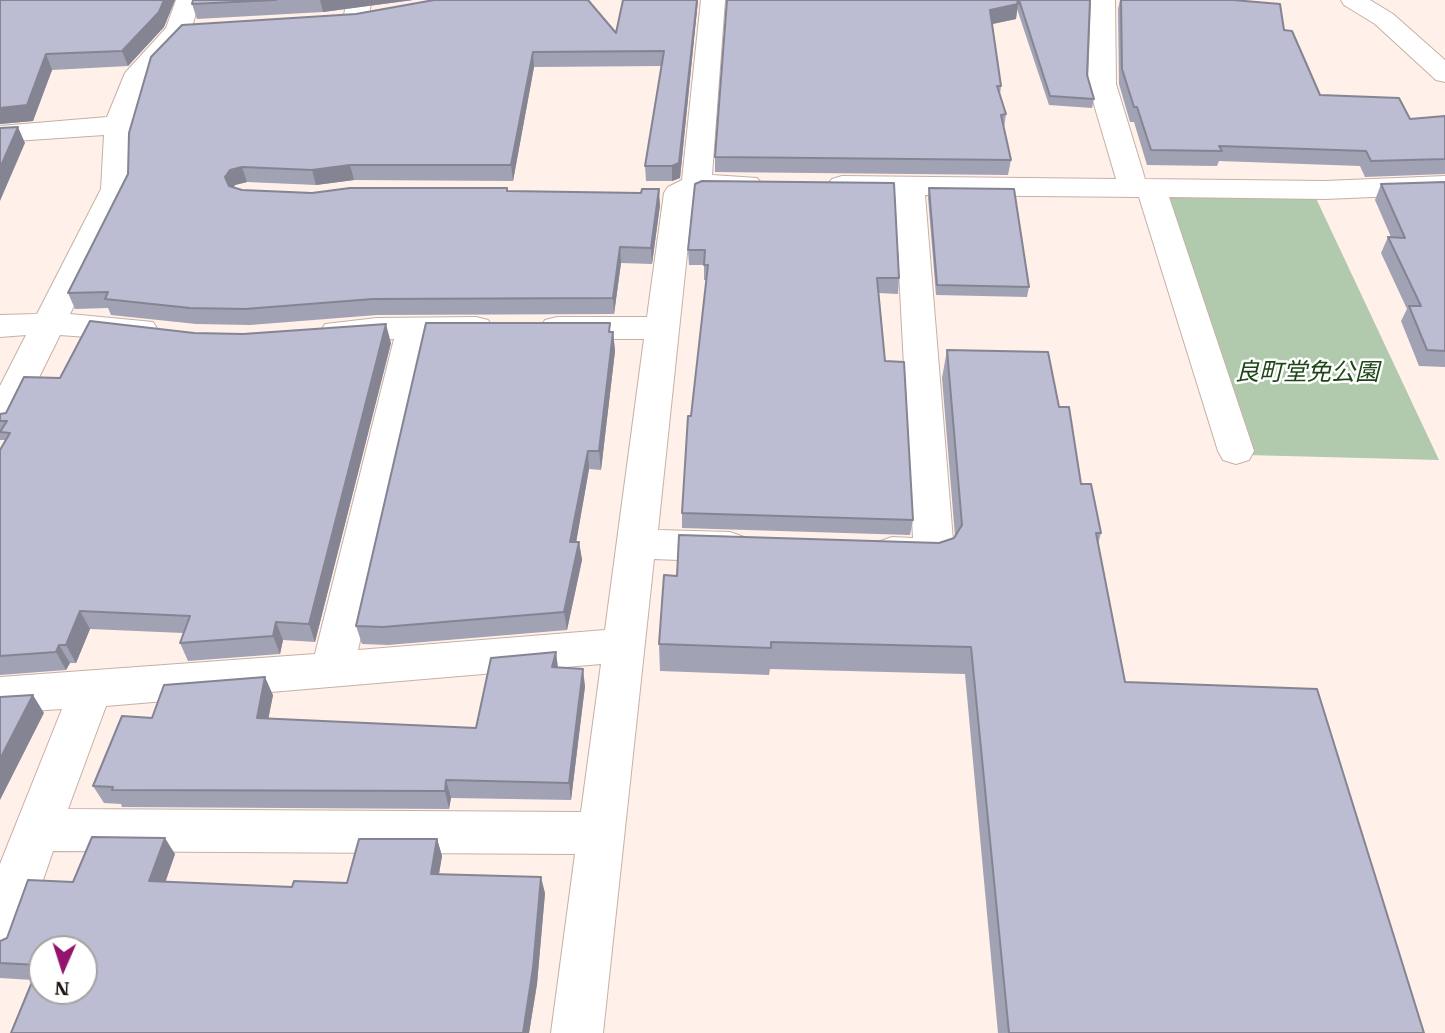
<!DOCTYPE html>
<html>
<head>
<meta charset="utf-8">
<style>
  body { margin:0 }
  #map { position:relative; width:1445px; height:1033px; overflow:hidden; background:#fff0e9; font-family:"IBM Plex Serif",serif }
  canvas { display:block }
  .north { position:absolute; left:28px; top:935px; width:70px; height:70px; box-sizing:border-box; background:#fff; border:2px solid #a5a2a0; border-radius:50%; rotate:183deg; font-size:19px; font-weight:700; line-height:28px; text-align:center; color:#1e1612 }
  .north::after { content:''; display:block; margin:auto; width:24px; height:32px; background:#93136d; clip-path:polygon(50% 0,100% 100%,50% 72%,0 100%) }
</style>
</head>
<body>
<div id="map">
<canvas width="1445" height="1033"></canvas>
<div class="north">N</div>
</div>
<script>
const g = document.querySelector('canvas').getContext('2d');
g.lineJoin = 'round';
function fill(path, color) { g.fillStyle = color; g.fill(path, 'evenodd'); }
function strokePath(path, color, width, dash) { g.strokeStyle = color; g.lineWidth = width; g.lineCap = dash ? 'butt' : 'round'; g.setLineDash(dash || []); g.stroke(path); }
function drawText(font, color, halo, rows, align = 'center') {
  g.font = font + ' "IBM Plex Serif","Noto Sans JP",serif'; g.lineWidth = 5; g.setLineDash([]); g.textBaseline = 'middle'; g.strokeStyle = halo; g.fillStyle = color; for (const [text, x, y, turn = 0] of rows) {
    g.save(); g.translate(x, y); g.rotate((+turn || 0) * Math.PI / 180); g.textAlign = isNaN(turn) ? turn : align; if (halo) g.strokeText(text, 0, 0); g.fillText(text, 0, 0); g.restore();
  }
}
const green = new Path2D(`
  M1160,192l154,2 125,266 -192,-5z`);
const minor = new Path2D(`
  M176,0h24l-9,30 -41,45 -18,50 -1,64 -61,125 83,8 5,8 -5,8 -12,3 -81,-6 -47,95 -13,3v-47l26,-51 -26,2v-22l37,-1 64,-125 3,-54 -104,7v-16l107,-9 18,-44 41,-45z
  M347,0h24l-2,20 -4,5 -9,3 -9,-3 -4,-5z
  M701,0h24l-13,175 45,3 5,6 -5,6c-20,5 -45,-3 -64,7l-35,333 72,2 14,5 6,10 -6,10 -14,5 -76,-3 -51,474h-52l24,-179 -522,-3 -35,102 -18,6v-95l62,-155 -62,4v-36l315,-23 79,-315 -57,4 -12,-3 -5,-8 5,-8 52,-6 99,-1 12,3 5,8 -5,8 -12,3h-48l-70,311 247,-20 39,-291h-87l-12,-3 -5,-8 5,-8 12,-3h90l17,-124 4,-6 14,-7zM601,664l-20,148 -513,-3 38,-103z
  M1091,0h24l1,84 29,95 180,2 120,-5v18l-120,5 -156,-2 85,254 -5,9 -13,4 -13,-4 -5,-9 -79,-254 -214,-2 29,358 -6,10c-22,7 -48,6 -70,-1l-6,-10 6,-10 14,-5 21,1 -18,-344 -63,-3 -5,-6 5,-6 10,-3 274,3 -28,-95z`);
const major = new Path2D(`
  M1341,0h29l23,14 52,46v22l-9,-2 -61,-56 -31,-19z`);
const wall = new Path2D(`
  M0,0h175l-11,27 -36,39 -76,4 -19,51 -33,3z
  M193,0h220l-90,12 -126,7 -5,-15z
  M698,0l-18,178 -8,3h-26l-1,-15 17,-100 -128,1 -21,114 -159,-1 -38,5 -69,-3 -12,3 -1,2 8,3 70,3 195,-2 153,14 -8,59 -31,-1 -7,51 -237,1 -127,10 -54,-1 -85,-9 -3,-7 -33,1 -7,-16 288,-279 260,19z
  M1018,0h72l-3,75 7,24 -2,9 -43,-3 -32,-96 -1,10 -24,5 9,62 -1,9 6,19 -2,14 7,32 -3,15 -293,-3v-15l303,-155z
  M1120,0h113l51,30 36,65 90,24 35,-3v58l-80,3 -5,-11 -141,-5 -2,5 -70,-1 -13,-43h-4l-11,-38 -1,-75z
  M1445,182v185l-26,-1 -18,-45 6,-12 -26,-56 7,-16h3l-16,-37 6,-16z
  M695,184l204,94 -1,16 -20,-1 7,68 28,159 -3,15 -228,-7v-15l25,-233h-3v-15h-15l-1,-15z
  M929,188l100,99 -2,10 -91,-2 -8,-97z
  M611,332h2l2,19 -14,119 -12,-1 -13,73h3l3,18 -15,70 -179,15 -26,-1 -6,-18z
  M194,333l197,10 -76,299 -32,-2 -3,14 -92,7 -8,-18 3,-10 -93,-4 -14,34h-6l-4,7 -66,5v-225l5,-9 -1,-1h-4v-26l6,-1 54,-35z
  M947,350l112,57 22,77 20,49 -3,11 27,138 299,351h-426l-33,-359 -195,-5 -1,6 -109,-4 -1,-27 18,-68 262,-33 15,-5 1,-2 -13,-158z
  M556,652l2,16 27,18 -14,114 -120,-2 -2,11 -327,-2 -1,-3 -17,-1 -11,-17 59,-68 121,-23 -5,24 208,9z
  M437,839l5,17 -3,18 106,19 -8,91 -8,49h-518l22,-53 -33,-2v-37l7,-3 66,-56 102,-28 -10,28 127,5 55,-4z`);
const shadedWall = new Path2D(`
  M164,0h11l-11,27 -36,39 -6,-15z
  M320,0h93l-90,12z
  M697,0h1l-18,178 -8,3v-15z
  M1018,4l-2,15 -28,6 2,-15z
  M533,52l1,15 -21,114 -2,-16z
  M46,54l6,16 -19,51 -33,3v-16z
  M18,127l7,16 -25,58v-33z
  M350,165l4,15 -38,5 -4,-15z
  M242,167l5,15 -12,3 -5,8 -5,-16 5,-7z
  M659,189l1,16 -8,59 -1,-16z
  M620,247l1,16 -7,51 -1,-16z
  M386,324l5,19 -76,299 -6,-18z
  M613,332l2,19 -14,119 -2,-19z
  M588,451l1,18 -16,91 -3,-18z
  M579,542l3,18 -15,70 -3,-18z
  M80,611l10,18 -14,34 -10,-18z
  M276,622l7,18 -3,14 -7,-18z
  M59,645l11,18 -4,7 -10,-18z
  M556,652l2,18 -6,-3z
  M583,669l2,17 -14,114 -2,-17z
  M265,677l8,18 -8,41 -8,-18z
  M33,695l11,18 -44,87v-41z
  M446,780l5,18 -2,11 -4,-18z
  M165,838l10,16 -15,44 -11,-17z
  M437,839l5,17 -6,34 -5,-16z
  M541,877l4,16 -8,91 -8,49h-6z`);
const building = new Path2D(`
  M0,0h164l-5,12 -37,39 -76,3 -19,51 -27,3z
  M193,0h83l-84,4z
  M434,0h154l28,33 7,-33h74l-18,163 -7,3h-27l19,-115 -131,1 -22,113h-161l-38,5 -70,-3 -12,3 -5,7 4,9 13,4 70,3 38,-5h157v3l134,2 1,-4h17l-8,59 -31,-1 -7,51 -240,1 -128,10 -55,-1 -85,-9 3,-7 -40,1 60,-119 1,-41 22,-76 31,-32 174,-11z
  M727,0h290l1,4 -28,6 11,76h-4l9,28 -5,1 10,45 -296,-3z
  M1019,0h71l-3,75 7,24 -44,-3z
  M1121,0h112l47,4 4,26 8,1 28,64 79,3 11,21 35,-3v43l-74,2 -5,-10 -147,-5 3,5 -71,-1 -14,-43h-3l-12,-38z
  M18,127l-18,41v-40z
  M702,181l192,2 5,95h-22l8,83 19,1 9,158 -231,-7 6,-97h3l17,-151h-4l1,-15h-17l7,-66z
  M1445,182v169l-18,-1 -18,-44h12l-33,-69 17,1 -24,-54z
  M929,188l85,1 15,98 -92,-2z
  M90,321l104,12 49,1 143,-10 -77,300 -33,-2 -3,14 -93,7 10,-27 -110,-5 -14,34h-7l-3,7 -56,4v-206l10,-17 -10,-1 7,-11h-7v-7l6,-1 18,-36 36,1z
  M426,323h184l-1,9h4l-14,119h-11l-18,91h9l-15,70 -181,15 -27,-1z
  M947,350l101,2 11,55h10l12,77h10l10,49h-5l29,149 192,7 107,344h-415l-38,-386 -200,-5v6l-112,-4 5,-69 13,1 2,-41 260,8 15,-5 8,-13z
  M556,652l-4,15 31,2 -14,114 -123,-3 -1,11 -333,-1 1,-3 -20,-1 29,-70 30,2 12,-33 101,-8 -8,41 219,10 15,-70z
  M33,695l-33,64v-62z
  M92,837l73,1 -16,43 143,6 2,-6 53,2 12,-44h78l-6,35 110,3 -8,91 -10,65h-512l28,-68 -39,-2v-22l7,-3 21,-58 45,2zM42,949h42v42h-42z`);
const parkNames = [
  ["良町堂免公園",1307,373]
];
fill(green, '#b1c9ad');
strokePath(minor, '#c6b0a5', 2);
strokePath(major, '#c6b0a5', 2);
fill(minor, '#fff');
fill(major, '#fff');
fill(wall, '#a2a2b5');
fill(shadedWall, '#848493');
fill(building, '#bcbcd2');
strokePath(building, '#848493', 2);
drawText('italic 24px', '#1c4616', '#fff', parkNames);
</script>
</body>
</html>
